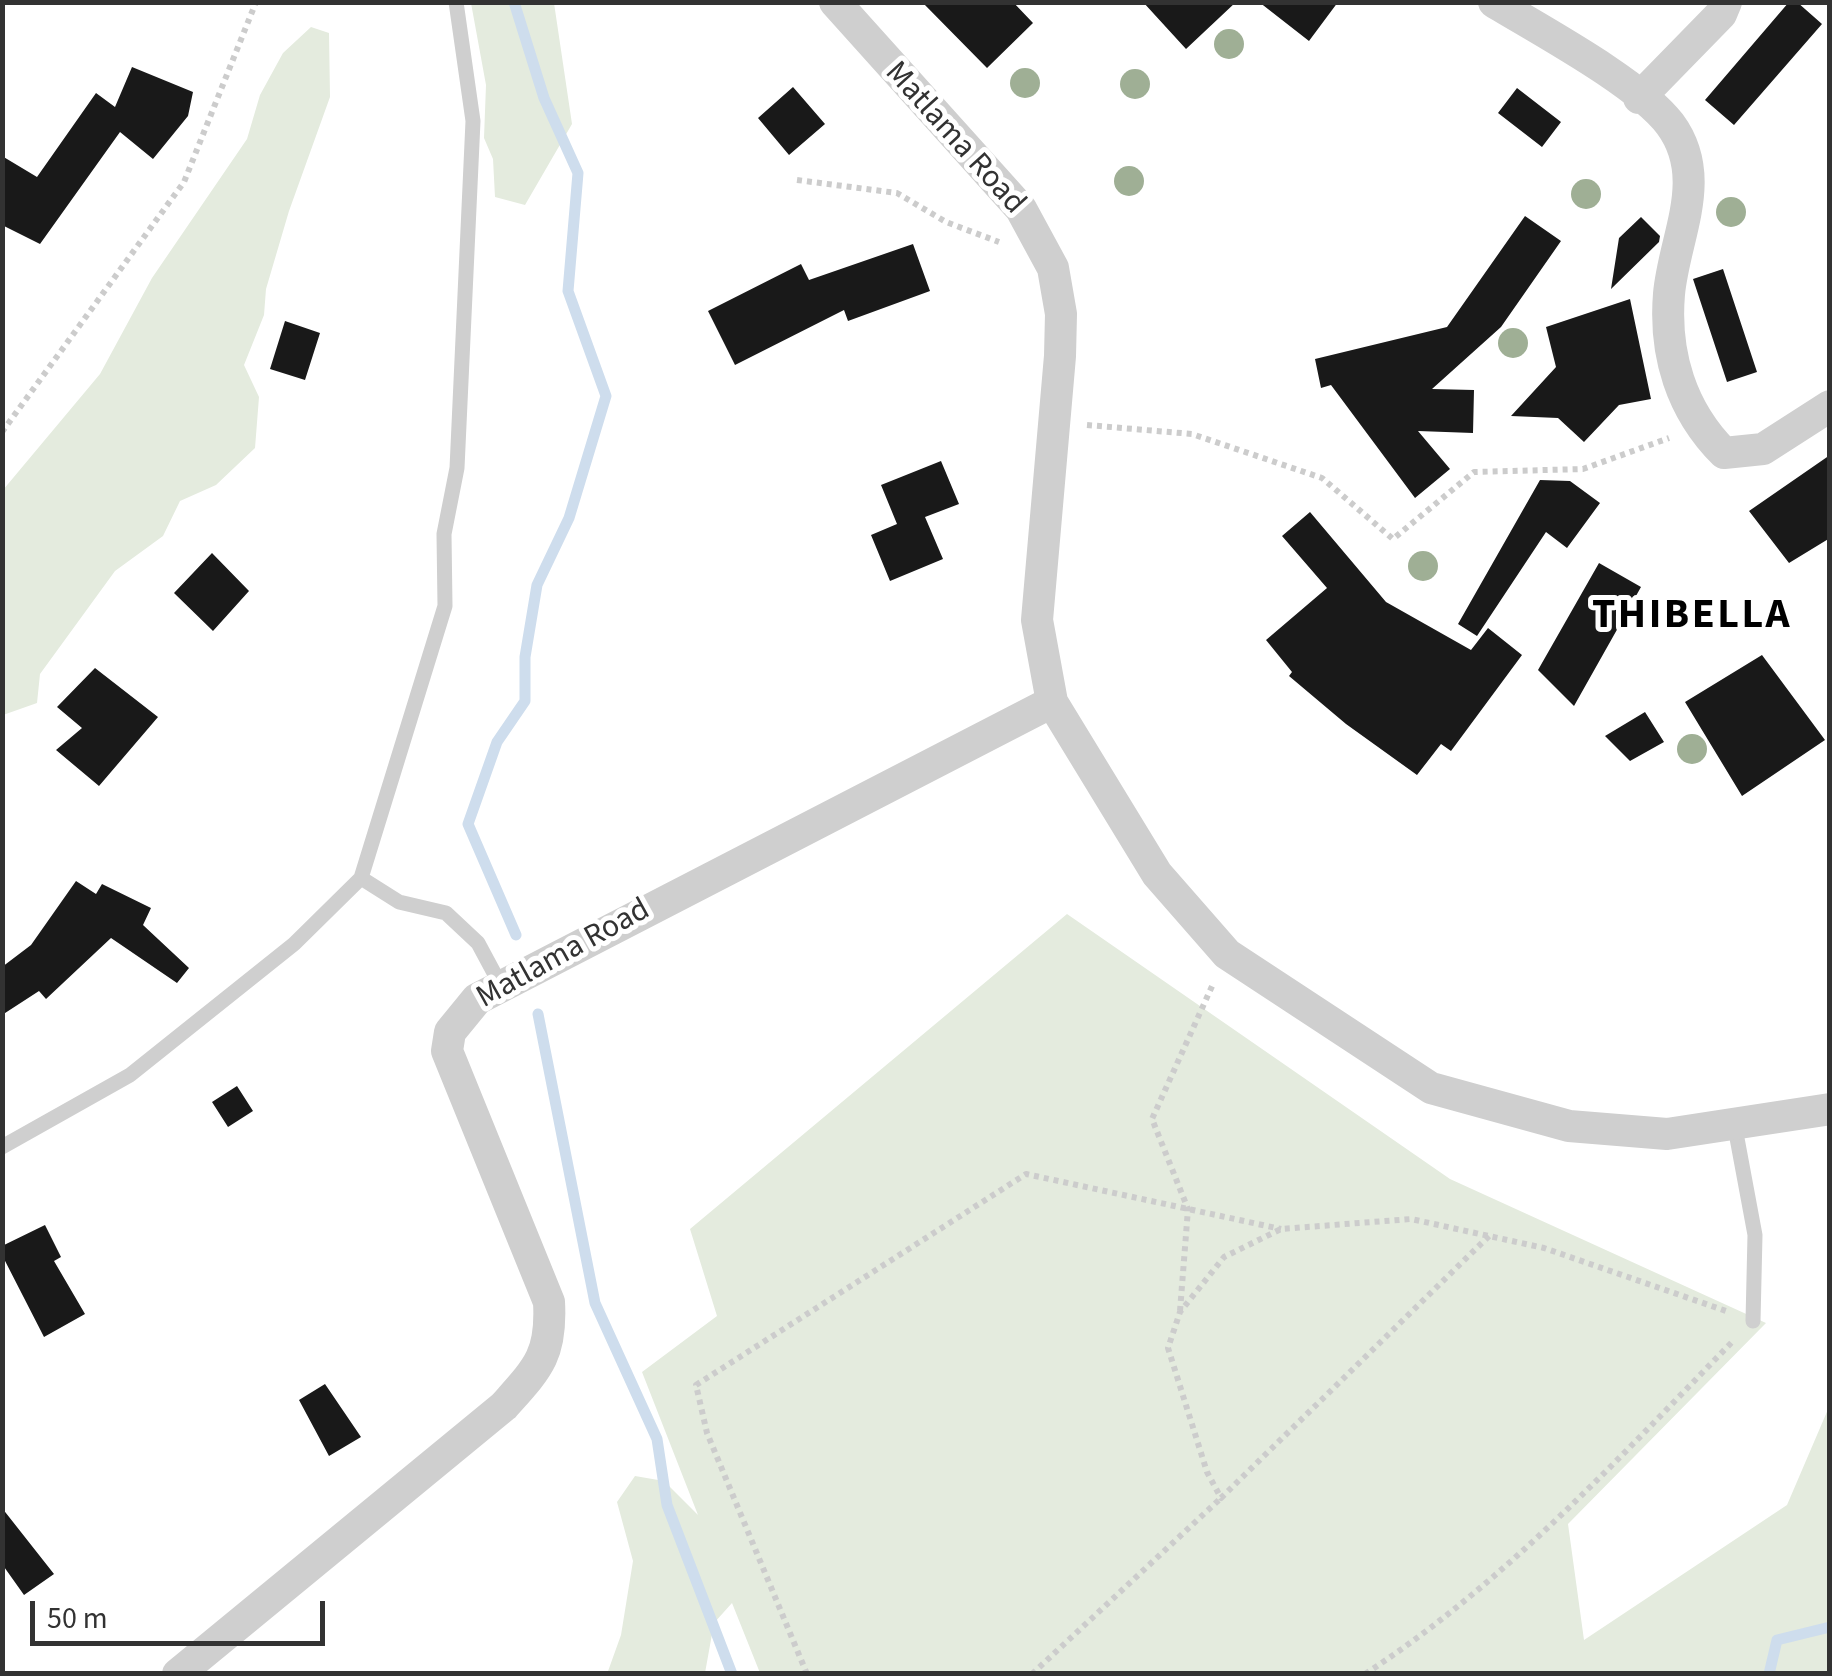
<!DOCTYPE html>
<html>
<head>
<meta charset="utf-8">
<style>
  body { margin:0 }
  #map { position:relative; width:1832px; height:1676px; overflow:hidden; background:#fff; font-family:"Source Sans 3",sans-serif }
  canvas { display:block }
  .frame { position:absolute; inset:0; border:5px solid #323232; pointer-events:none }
  .scale { position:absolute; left:30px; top:1601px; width:295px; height:45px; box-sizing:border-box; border:5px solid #323232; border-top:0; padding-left:12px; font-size:30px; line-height:35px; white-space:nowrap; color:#323232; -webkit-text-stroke:8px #fff; paint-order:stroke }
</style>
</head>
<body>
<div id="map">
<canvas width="1832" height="1676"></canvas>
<div class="frame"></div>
<div class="scale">50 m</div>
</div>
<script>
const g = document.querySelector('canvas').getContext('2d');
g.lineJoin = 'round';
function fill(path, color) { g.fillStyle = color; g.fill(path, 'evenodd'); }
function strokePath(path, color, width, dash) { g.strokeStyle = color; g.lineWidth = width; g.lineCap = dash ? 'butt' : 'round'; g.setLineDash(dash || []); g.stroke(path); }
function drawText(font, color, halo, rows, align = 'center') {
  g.font = font + ' "Source Sans 3",sans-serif'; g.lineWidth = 10; g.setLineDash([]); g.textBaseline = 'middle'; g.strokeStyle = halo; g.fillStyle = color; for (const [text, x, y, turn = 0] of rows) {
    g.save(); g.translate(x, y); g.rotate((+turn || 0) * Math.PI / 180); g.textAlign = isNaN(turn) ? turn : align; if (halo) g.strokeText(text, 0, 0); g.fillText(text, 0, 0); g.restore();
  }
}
const green = new Path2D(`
  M471,3h83l18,121 -47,81 -30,-8 -2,-38 -9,-21 2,-53z
  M311,27l18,6 1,64 -41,114 -23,78 -2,26 -20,50 15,32 -4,51 -39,37 -36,16 -17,35 -48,35 -75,103 -3,29 -34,12v-225l97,-116 52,-96 95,-139 13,-44 23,-42z
  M1067,914l383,265 316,144 -198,201 16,116 203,-135 42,-98v266h-1069l-28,-70 -18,20 -9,50 -98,1 14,-39 12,-74 -16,-59 18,-26 29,5 34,34 -56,-143 75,-56 -27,-87z`);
const stream = new Path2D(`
  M514,2l30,96 34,75 -10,118 38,105 -37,122 -32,67 -12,72v44l-28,41 -29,82 48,111
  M538,1014l57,289 62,136 10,66 65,169
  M1769,1674l8,-34 53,-13`);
const building = new Path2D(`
  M922,2h91l20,21 -46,45z
  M1143,2h93l-50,47z
  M1259,2h79l-29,39z
  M1789,2h8l25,22 -88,101 -29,-25z
  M132,67l61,25 -5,24 -35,43 -33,-27 -80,112 -38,-19v-69l35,21 59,-84 19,14z
  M793,87l32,37 -36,31 -31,-37z
  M1517,88l44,34 -19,25 -44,-34z
  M1525,216l36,25 -60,86 -69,62 42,1 -1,43 -55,-2 32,38 -35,29 -84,-113 -10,3 -6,-29 132,-32z
  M1641,217l19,19 -1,6 -48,47 8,-51z
  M913,244l17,47 -82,30 -4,-11 -109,55 -27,-54 93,-47 8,16z
  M1723,269l34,103 -30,10 -34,-103z
  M1630,299l21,100 -32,6 -35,37 -26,-24 -47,-2 45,-49 -10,-40z
  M285,321l35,12 -15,47 -35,-11z
  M1830,455v83l-41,25 -40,-52z
  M941,461l18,43 -34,13 18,42 -53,22 -19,-46 26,-11 -16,-39z
  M1540,480l30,1 30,22 -33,45 -21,-16 -69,104 -19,-12z
  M1310,512l76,90 85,48 17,-22 34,27 -71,96 -10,-7 -24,31 -71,-51 -57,-48 3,-4 -26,-32 61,-52 -45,-52z
  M212,553l37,38 -36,40 -39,-38z
  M1599,563l42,24 -67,119 -36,-36z
  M1762,655l63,85 -83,56 -57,-94z
  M95,668l63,49 -59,69 -43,-36 26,-22 -25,-21z
  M1645,712l19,30 -34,19 -25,-25z
  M76,881l20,13 6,-10 49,24 -8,17 46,43 -12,15 -66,-45 -65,61 -7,-8 -37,24v-48l29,-22z
  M237,1086l16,25 -25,16 -16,-25z
  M45,1225l16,32 -7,4 31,53 -41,23 -42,-82v-9z
  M325,1384l36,53 -32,19 -30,-56z
  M2,1508l52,66 -30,21 -22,-31z`);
const path = new Path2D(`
  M797,180l100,13 49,29 53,20
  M1087,425l105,9 130,44 71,61 81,-67 109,-3 86,-31
  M2,432l182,-250 72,-180
  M1489,1236l-268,262 -14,-26 -39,-124 12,-36 44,-55 57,-28 130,-10 133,29 185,64
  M1180,1311l8,-102 -36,-90 61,-135
  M807,1674l-100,-241 -11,-48 330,-211 255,55
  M1032,1674l189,-176
  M1365,1674c141,-92 252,-214 369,-334`);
const service = new Path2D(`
  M361,878l38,24 47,11 32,30 22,41
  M1734,1122l21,113 -2,86
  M2,1147l128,-72 164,-131 67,-66 84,-272 -1,-72 13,-66 16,-347 -17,-119`);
const minor = new Path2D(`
  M835,2l186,207 32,59 8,46 -1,42 -23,264 15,82 105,172 70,80 204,134 138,38 98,8 163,-25
  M1494,2c46,28 145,81 176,122 40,54 4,113 -1,170 -5,60 12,116 55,159l39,-4 67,-43
  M1639,98l82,-84 5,-12
  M178,1674l326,-268c34,-38 48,-51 45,-104l-102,-251 3,-19 27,-33 575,-297`);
const trees = [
  [1229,44],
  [1025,83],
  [1135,84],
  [1129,181],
  [1586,194],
  [1731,212],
  [1513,343],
  [1423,566],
  [1692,749]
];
const streetNames = [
  ["Matlama Road",954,139,48],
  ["Matlama Road",564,955,-29]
];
const districtNames = [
  ["THIBELLA",1692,618]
];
fill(green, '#e4ebde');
strokePath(stream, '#cedded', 11);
fill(building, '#191919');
strokePath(path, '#ccc', 6, [5, 5]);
strokePath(service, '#cfcfcf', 15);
strokePath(minor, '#cfcfcf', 32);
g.fillStyle = '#9faf95';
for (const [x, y] of trees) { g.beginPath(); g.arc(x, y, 15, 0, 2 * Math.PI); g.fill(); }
drawText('32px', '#323232', '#fff', streetNames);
g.letterSpacing = '2.5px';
drawText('bold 42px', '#000', '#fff', districtNames);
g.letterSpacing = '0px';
</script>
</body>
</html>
